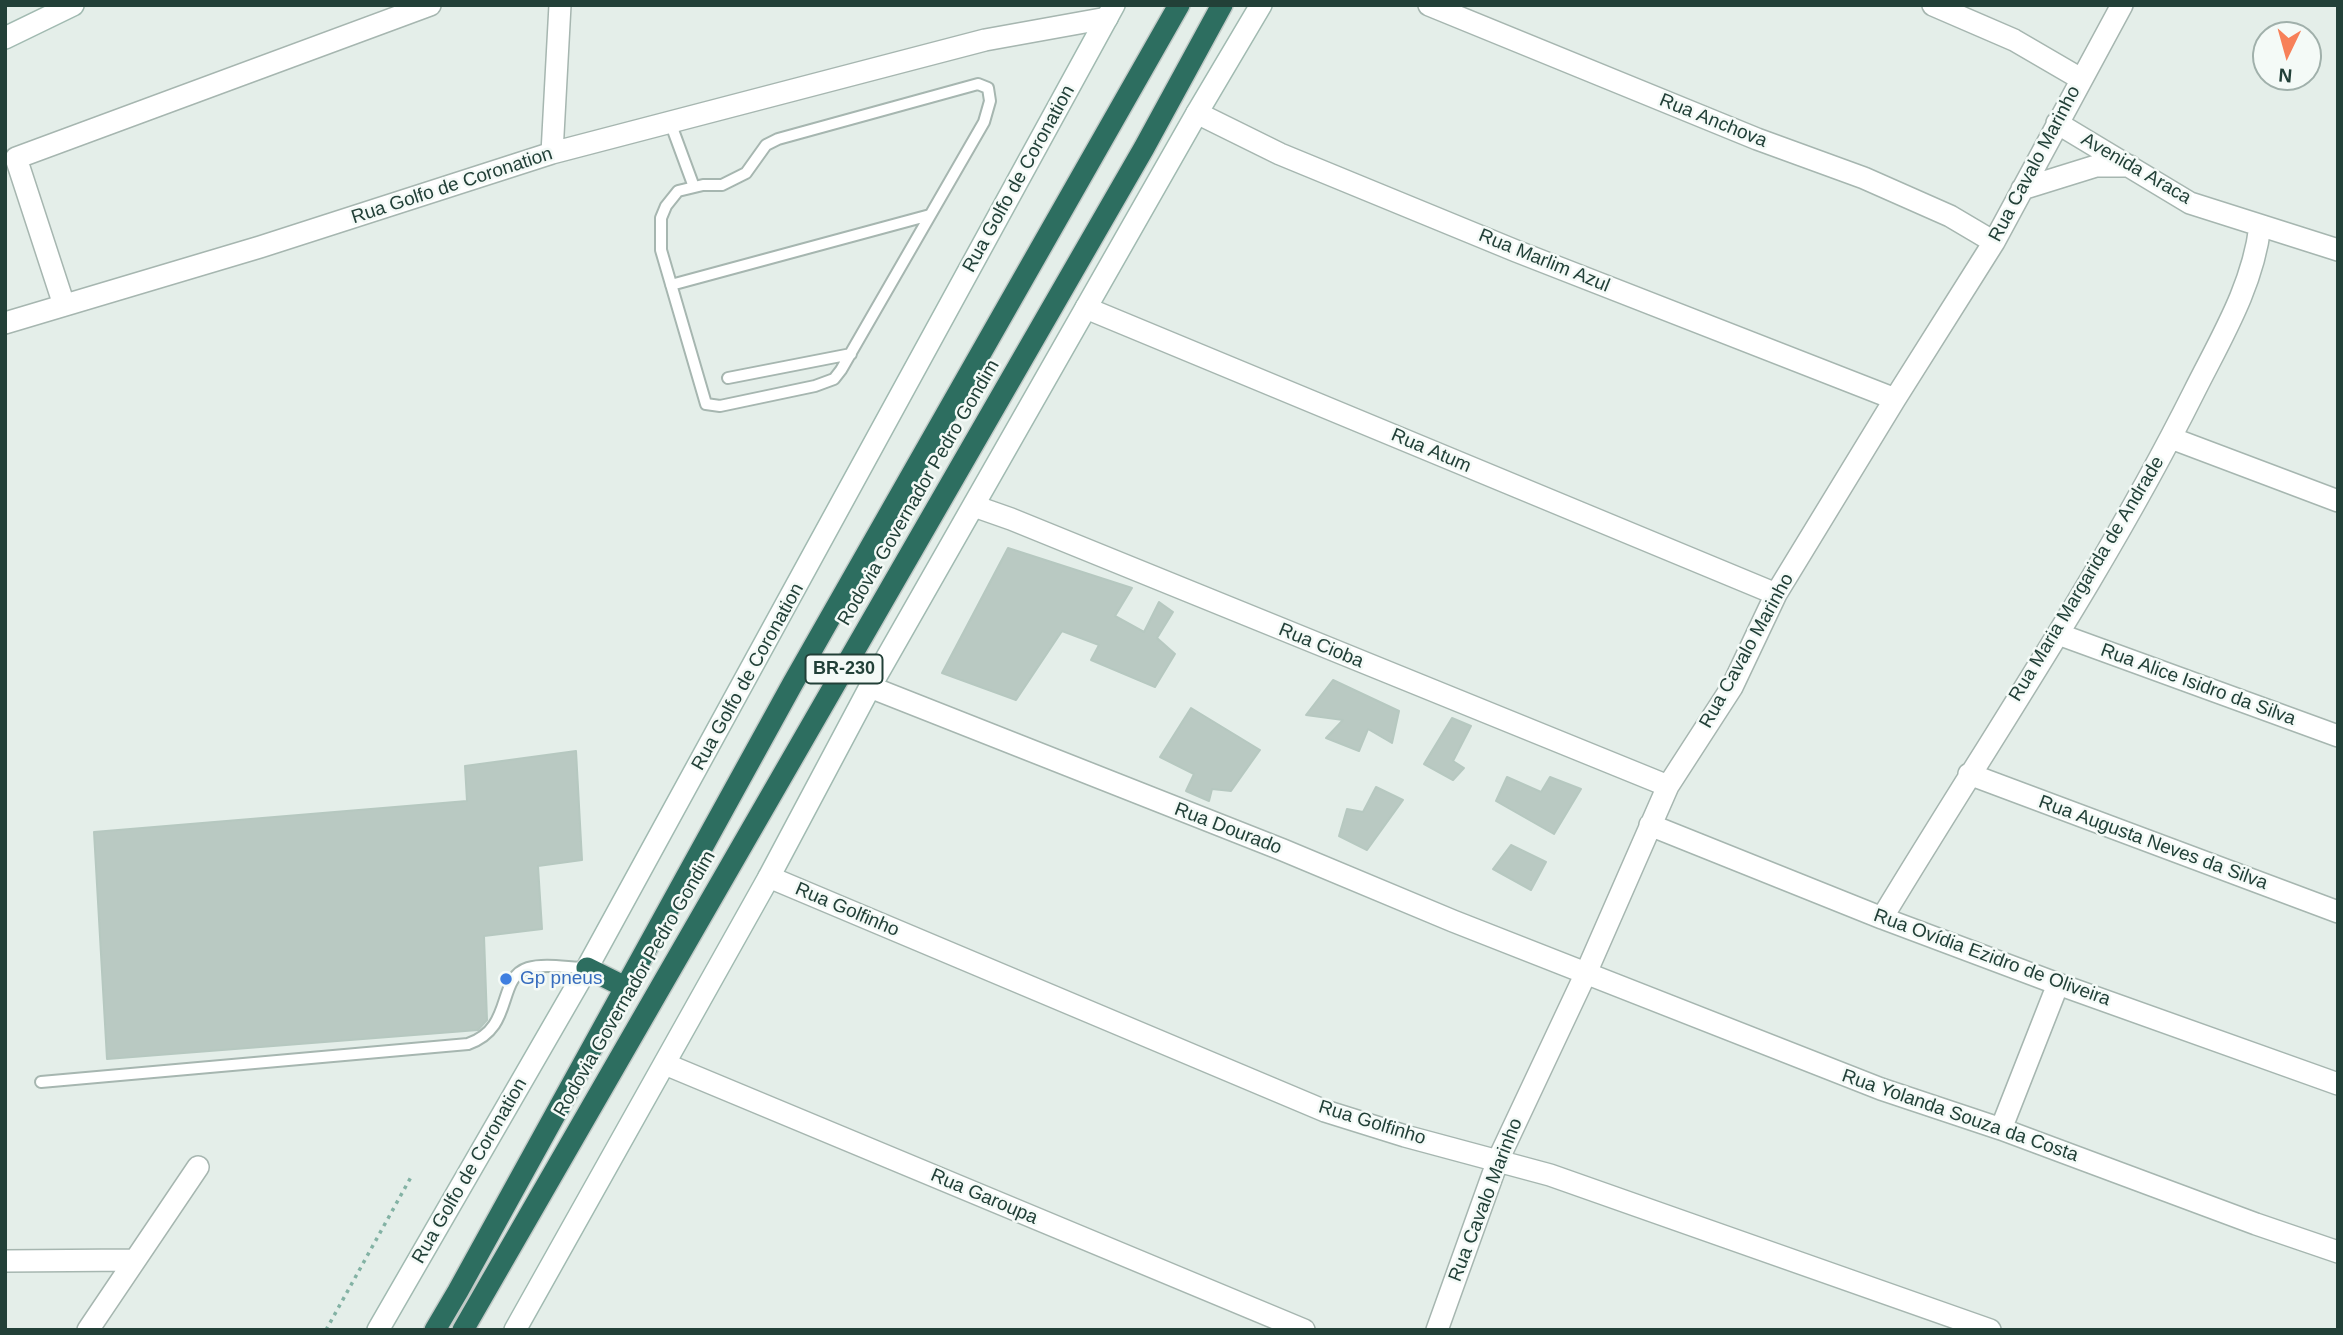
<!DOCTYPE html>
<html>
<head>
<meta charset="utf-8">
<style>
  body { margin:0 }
  #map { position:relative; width:2343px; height:1335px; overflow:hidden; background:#e4eee9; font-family:Arial,sans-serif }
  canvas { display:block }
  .frame { position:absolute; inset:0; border:7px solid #224038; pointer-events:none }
  .north { position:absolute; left:2252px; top:21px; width:70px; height:70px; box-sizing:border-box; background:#f4faf7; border:2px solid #a0b0ab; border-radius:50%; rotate:185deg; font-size:19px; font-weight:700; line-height:28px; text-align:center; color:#224038 }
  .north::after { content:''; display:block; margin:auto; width:24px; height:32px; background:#f78059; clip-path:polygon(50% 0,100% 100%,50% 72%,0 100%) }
</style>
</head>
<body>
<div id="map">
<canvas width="2343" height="1335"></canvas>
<div class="frame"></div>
<div class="north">N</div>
</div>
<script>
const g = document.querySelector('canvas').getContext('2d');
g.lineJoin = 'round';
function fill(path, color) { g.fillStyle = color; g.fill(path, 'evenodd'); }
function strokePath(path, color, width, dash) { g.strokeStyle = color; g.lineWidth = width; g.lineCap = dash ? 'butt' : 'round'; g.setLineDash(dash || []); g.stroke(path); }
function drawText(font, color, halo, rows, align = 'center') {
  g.font = font + ' Arial,sans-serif'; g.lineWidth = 5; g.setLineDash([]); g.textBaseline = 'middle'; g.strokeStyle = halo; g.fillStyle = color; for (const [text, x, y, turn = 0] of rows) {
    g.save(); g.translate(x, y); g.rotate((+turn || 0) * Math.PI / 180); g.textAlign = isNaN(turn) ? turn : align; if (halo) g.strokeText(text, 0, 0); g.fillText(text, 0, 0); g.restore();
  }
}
const building = new Path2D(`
  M1008,548l124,40 -17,28 29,16 15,-30 14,10 -16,26 18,16 -20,33 -64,-27 8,-15 -37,-14 -46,69 -74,-27z
  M1333,680l66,31 -7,32 -24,-14 -9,22 -33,-13 17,-18 -37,-5z
  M1191,708l69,42 -29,41 -19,-2 -3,12 -23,-10 8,-17 -34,-17z
  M1452,718l19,8 -18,35 11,7 -11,12 -29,-16z
  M576,751l6,109 -44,6 4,63 -58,7 3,84 -9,10 -371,29 -13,-227 373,-31 -2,-35z
  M1507,777l34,15 9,-15 31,12 -27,45 -58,-33z
  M1376,787l27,13 -36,50 -28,-14 8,-27 16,3z
  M1511,845l35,17 -15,28 -38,-21z`);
const path = new Path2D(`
  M326,1330l85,-153`);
const lane = new Path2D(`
  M978,84l10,4 2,13 -6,21 -143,248 -7,9 -19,7 -95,20 -14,-2 -45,-154v-32l5,-12 12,-15 25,-6h19l24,-12 20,-28 12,-6z
  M670,122l24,65
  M671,285l259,-70
  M728,378l123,-24
  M41,1082l427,-38c47,-16 28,-66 60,-76 17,-5 41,0 59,0`);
const street = new Path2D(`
  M1429,5l328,134 107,39 86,38 44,26
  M1933,5l81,35 67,39
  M1197,113l83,41 236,97 379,148
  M2057,123l133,80 148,47
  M552,153l8,-148
  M2022,189l74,-23h34
  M64,305l-48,-147 414,-153
  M1086,308l690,286
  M5,323l255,-76 292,-94 433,-113 122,-22
  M2171,438l167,63
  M974,506l37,13 657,267
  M2058,634l280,102
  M870,687l413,163 170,71 428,168 120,40 255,95 82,28
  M1969,774l369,138
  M1650,825l232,93 176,66 280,100
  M769,877l556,234 80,25 145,39 440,155
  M1882,918c105,-174 221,-344 312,-526 27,-54 59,-106 66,-166
  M665,1064l639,266
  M2001,1129l57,-145
  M5,1261l129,-1
  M88,1330l110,-163
  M1437,1330l61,-170 88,-187 82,-187 64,-99 44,-93 119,-195 99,-157 128,-237`);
const secondary = new Path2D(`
  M5,38l68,-33
  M378,1330l209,-362 527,-963
  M515,1330l254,-453 101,-190 327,-574 64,-108`);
const highway = new Path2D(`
  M587,968l38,19
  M435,1330l23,-39 335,-608 386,-678
  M463,1330l681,-1182 78,-143`);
const markers = [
  [506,979,7,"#3f7fe0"]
];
const shields = [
  [844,669,77]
];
const shieldNames = [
  ["BR-230",844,669]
];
const streetNames = [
  ["Rua Anchova",1713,121,22],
  ["Rua Cavalo Marinho",2035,164,-62],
  ["Avenida Araca",2136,169,30],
  ["Rua Golfo de Coronation",1019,179,-61],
  ["Rua Golfo de Coronation",452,186,-18],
  ["Rua Marlim Azul",1544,261,22],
  ["Rua Atum",1431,451,23],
  ["Rodovia Governador Pedro Gondim",919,493,-60],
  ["Rua Maria Margarida de Andrade",2087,579,-59],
  ["Rua Cioba",1321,646,22],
  ["Rua Cavalo Marinho",1747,651,-61],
  ["Rua Golfo de Coronation",748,677,-61],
  ["Rua Alice Isidro da Silva",2198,685,20],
  ["Rua Dourado",1228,829,21],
  ["Rua Augusta Neves da Silva",2153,843,20],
  ["Rua Golfinho",847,910,23],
  ["Rua Ovídia Ezidro de Oliveira",1992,958,20],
  ["Rodovia Governador Pedro Gondim",635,984,-60],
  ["Rua Yolanda Souza da Costa",1960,1116,19],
  ["Rua Golfinho",1372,1123,17],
  ["Rua Golfo de Coronation",470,1171,-60],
  ["Rua Garoupa",984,1197,23],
  ["Rua Cavalo Marinho",1486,1200,-69]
];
const shopNames = [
  ["Gp pneus",520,979]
];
fill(building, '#b9c9c2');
strokePath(building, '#b6c8c0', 2);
strokePath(lane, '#a6b6b0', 14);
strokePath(street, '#a6b6b0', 24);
strokePath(secondary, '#a1bab1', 24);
strokePath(highway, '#c1cac7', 24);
strokePath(path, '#83b2a4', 3.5, [3.5, 5]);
strokePath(lane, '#fff', 10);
strokePath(street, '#fff', 21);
strokePath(secondary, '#fff', 21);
strokePath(highway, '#2d6e60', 21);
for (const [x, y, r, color] of markers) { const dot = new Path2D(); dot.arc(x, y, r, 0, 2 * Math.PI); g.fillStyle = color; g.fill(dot); strokePath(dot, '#f4faf7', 2.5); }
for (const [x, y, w] of shields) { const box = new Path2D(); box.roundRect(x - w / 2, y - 14.5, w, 29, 5); g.fillStyle = '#f4faf7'; g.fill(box); strokePath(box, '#224038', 2); }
drawText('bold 18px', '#224038', null, shieldNames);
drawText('19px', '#224038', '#f4faf7', streetNames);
drawText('19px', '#366cbe', '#f4faf7', shopNames, 'left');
</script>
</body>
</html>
